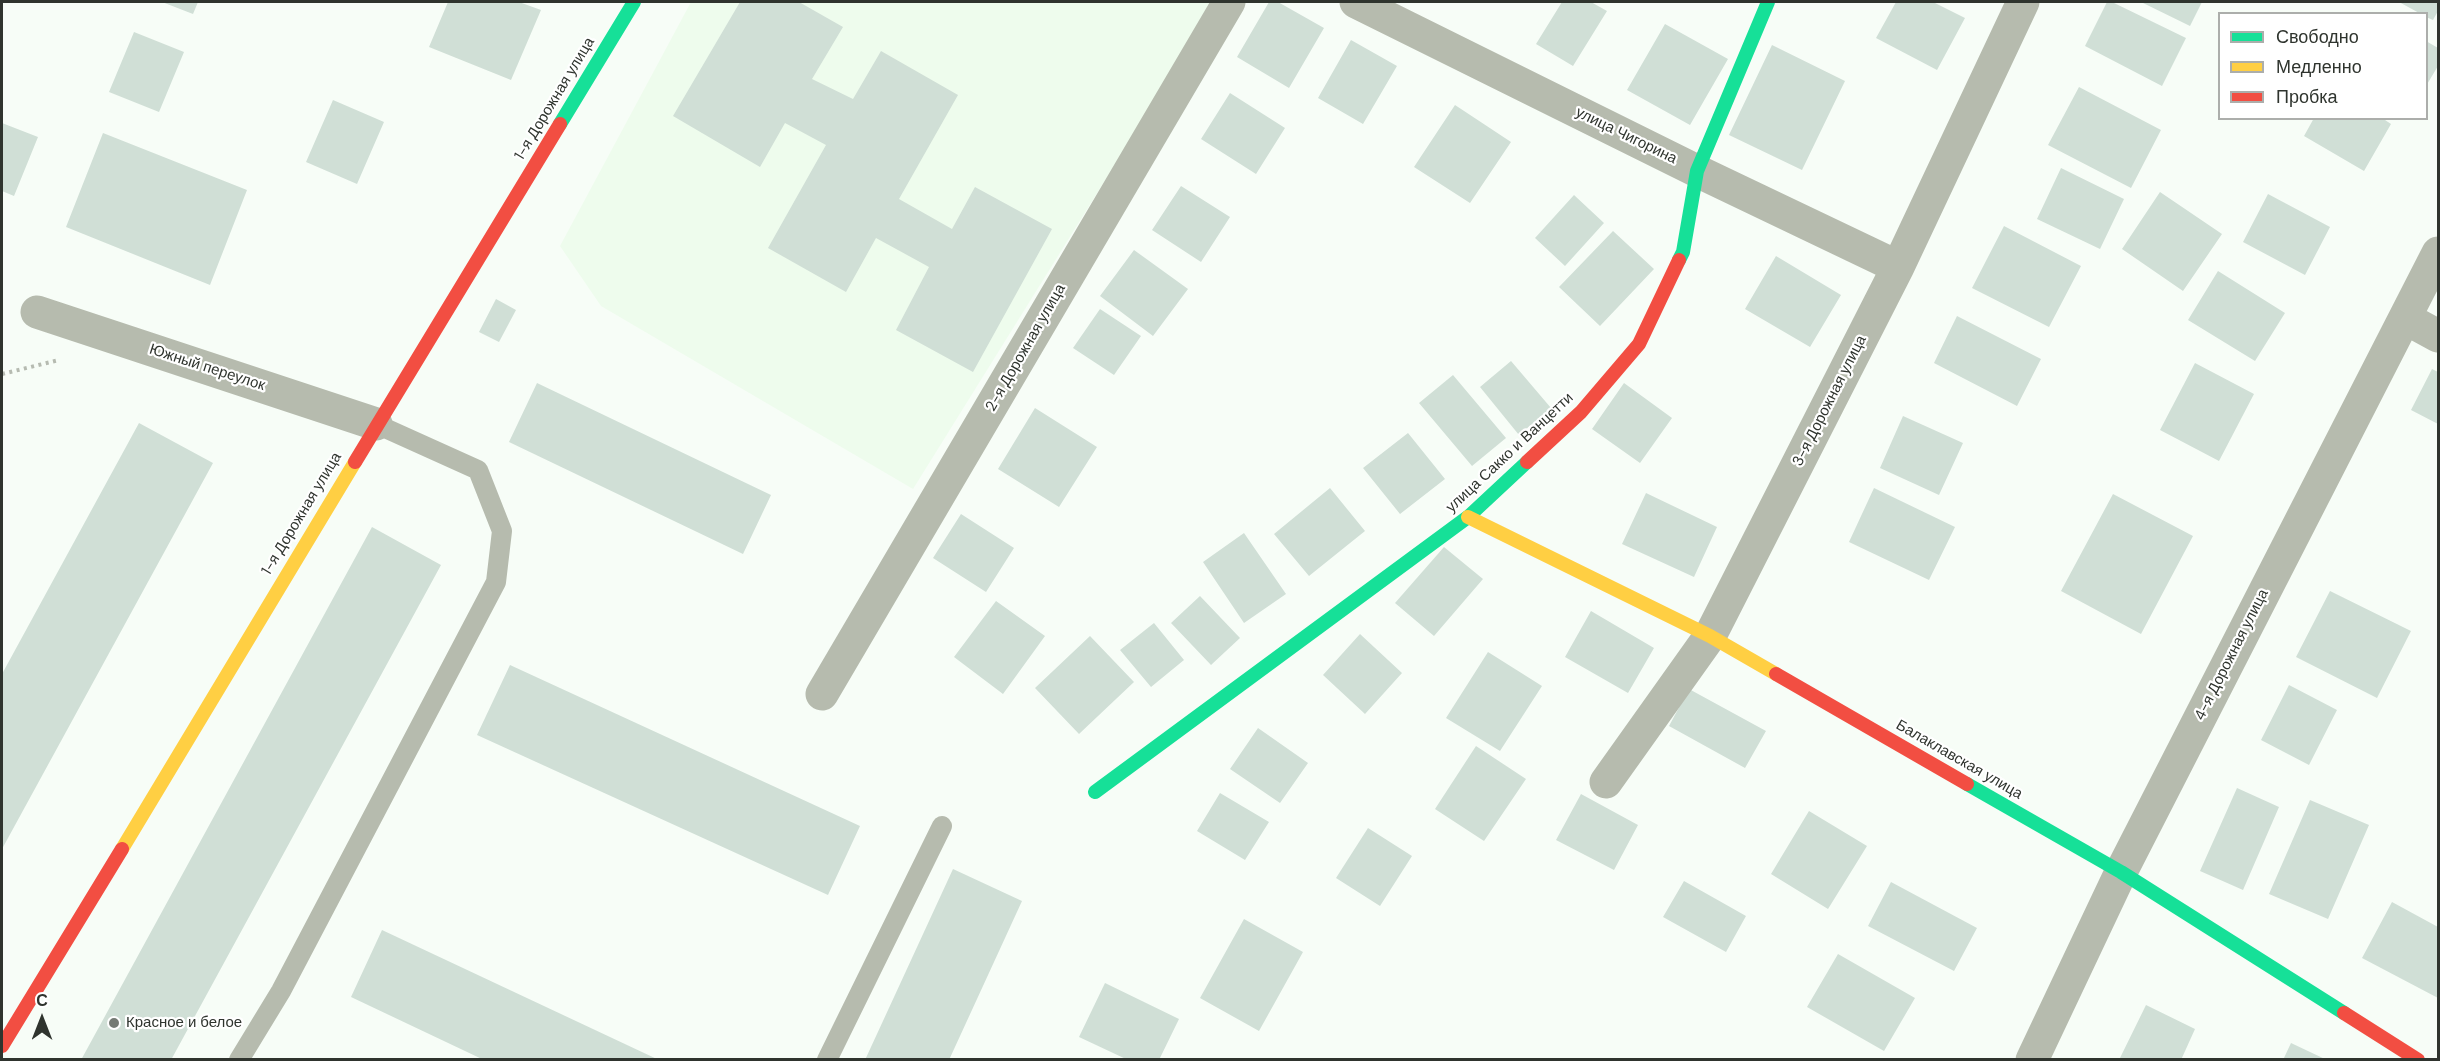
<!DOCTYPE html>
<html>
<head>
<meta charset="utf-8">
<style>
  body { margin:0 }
  #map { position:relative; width:2440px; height:1061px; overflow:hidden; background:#f7fdf7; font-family:"DM Sans",sans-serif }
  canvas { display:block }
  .frame { position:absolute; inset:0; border:3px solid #2f342e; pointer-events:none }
  .legend { position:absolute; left:2218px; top:12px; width:210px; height:108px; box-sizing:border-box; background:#fff; border:2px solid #acaeab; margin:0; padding:8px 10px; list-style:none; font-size:18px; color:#2f342e }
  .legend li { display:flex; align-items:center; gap:12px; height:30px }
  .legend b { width:30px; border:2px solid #acaeab }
  .north { position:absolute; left:12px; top:989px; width:60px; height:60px; -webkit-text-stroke:4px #fff; paint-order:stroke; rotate:0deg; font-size:16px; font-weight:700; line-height:24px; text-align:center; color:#2f342e }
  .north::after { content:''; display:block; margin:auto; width:21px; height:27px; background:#2f342e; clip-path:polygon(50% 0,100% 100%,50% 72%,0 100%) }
</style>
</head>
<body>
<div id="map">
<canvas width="2440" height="1061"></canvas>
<div class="frame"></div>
<ul class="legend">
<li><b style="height:8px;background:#16e098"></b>Свободно</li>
<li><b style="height:8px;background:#ffcf43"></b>Медленно</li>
<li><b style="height:8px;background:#f24e42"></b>Пробка</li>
</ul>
<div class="north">С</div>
</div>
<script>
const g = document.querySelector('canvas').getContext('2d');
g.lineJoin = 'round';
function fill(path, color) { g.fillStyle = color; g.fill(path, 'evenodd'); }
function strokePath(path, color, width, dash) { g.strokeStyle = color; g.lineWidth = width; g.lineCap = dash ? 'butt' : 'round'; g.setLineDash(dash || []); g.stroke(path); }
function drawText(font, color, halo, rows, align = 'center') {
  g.font = font + ' "DM Sans",sans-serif'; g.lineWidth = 4.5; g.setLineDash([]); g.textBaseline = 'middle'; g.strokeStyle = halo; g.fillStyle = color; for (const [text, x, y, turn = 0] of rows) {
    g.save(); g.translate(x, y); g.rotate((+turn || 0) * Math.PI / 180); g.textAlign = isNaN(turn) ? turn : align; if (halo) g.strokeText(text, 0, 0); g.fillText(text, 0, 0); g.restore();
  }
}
const built = new Path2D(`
  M691,2h525l-303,487 -312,-183 -41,-60z`);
const building = new Path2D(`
  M162,2h36l-5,12z
  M448,2h71l22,8 -30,70 -82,-33z
  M740,2h59l44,25 -31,52 41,20 28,-48 77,44 -59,104 53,30 23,-42 77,42 -79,143 -77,-42 33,-63 -53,-29 -30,54 -78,-44 58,-103 -41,-22 -25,44 -87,-51z
  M1269,2h9l46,26 -35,60 -52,-31z
  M1562,2h29l16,9 -34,55 -37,-22z
  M1896,2h37l32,16 -28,52 -61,-32z
  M2107,2h5l74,36 -24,48 -77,-40z
  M2141,2h61l-12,24z
  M2399,2h39v9l-5,9 -7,-3v-3h-5z
  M1665,24l63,35 -38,66 -63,-35z
  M134,32l50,20 -25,60 -50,-20z
  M1351,40l46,26 -34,58 -45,-26z
  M2426,41l12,7v18l-12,20z
  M1772,45l73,36 -43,89 -73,-35z
  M2079,87l82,43 -30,58 -83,-43z
  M1230,93l55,35 -29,46 -55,-35z
  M333,100l51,22 -27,62 -51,-22z
  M1455,105l56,37 -41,61 -56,-36z
  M2314,118h68l9,6 -27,47 -60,-35z
  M2,123l36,14 -24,59 -12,-5z
  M103,133l144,57 -37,95 -144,-58z
  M2061,168l63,31 -24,50 -63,-30z
  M1181,186l49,31 -29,45 -49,-32z
  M2160,192l62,42 -39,57 -61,-42z
  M2268,194l62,33 -25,48 -62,-33z
  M1574,195l30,28 -39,43 -30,-28z
  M2004,226l77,40 -32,61 -77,-39z
  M1613,231l41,38 -54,57 -41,-39z
  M1134,250l54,39 -35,47 -53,-40z
  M1776,256l65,39 -31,52 -65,-38z
  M2218,271l67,42 -30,48 -67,-41z
  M496,299l20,11 -17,32 -20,-10z
  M1100,309l41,27 -27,39 -41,-27z
  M1957,316l84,43 -24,47 -83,-43z
  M1511,361l40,47 -32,27 -39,-48z
  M2195,363l59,31 -35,67 -59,-31z
  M2432,369l6,3v52l-27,-14z
  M1453,375l53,63 -34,28 -53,-63z
  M537,383l234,112 -28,59 -234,-112z
  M1624,383l48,35 -32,45 -48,-34z
  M1035,408l62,39 -38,60 -61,-38z
  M1903,416l60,27 -24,52 -59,-27z
  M139,423l74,40 -211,386v-175z
  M1408,433l37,46 -45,35 -37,-46z
  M1330,488l35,43 -56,45 -35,-42z
  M1874,488l81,39 -26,53 -80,-38z
  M1646,493l71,34 -23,50 -72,-33z
  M2113,494l80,42 -52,98 -80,-43z
  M961,514l53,34 -28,44 -53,-34z
  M372,527l69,38 -270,495h-90z
  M1244,533l42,61 -42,29 -41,-61z
  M1444,547l39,32 -49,57 -39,-33z
  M2330,591l81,40 -34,67 -81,-41z
  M1200,596l40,42 -29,27 -40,-42z
  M996,601l49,35 -42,58 -49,-37z
  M1591,611l63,37 -26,45 -63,-36z
  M1154,623l30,37 -33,27 -31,-37z
  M1360,634l42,39 -37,41 -42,-39z
  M1090,636l44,46 -55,52 -44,-46z
  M1488,652l54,34 -42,65 -54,-33z
  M510,665l350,161 -32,69 -351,-160z
  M2289,685l48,25 -28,55 -48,-25z
  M1689,689l77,42 -21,37 -76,-42z
  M1258,728l50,35 -28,40 -50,-34z
  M1476,746l50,33 -42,62 -49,-32z
  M2237,788l42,19 -36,83 -43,-19z
  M1220,793l49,29 -24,38 -48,-29z
  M1581,794l57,31 -24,45 -58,-30z
  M2310,800l59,25 -41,94 -59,-25z
  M1809,811l58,35 -39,63 -57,-35z
  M1368,828l44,28 -32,50 -44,-28z
  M953,869l69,32 -73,159h-84z
  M1684,881l62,35 -20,36 -63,-35z
  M1891,882l86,46 -23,43 -86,-45z
  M2392,902l46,25v71l-76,-40z
  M1244,919l59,33 -44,79 -59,-33z
  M382,930l277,130h-175l-133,-63z
  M1838,954l77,44 -31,53 -77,-44z
  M1105,983l74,36 -20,41h-31l-49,-23z
  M2146,1005l49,24 -14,31h-62z
  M2291,1043l36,17h-44z`);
const path = new Path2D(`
  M2,374l57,-14`);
const lane = new Path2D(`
  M239,1060l42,-69 215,-409 6,-51 -24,-61 -102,-46
  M827,1060l115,-234`);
const street = new Path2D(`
  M1356,2l341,169 201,96
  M37,312l339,112
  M2405,318l33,18
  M822,694l407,-692
  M1606,782l104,-146 188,-369 125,-265
  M2032,1060l89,-188 317,-619`);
const fast = new Path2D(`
  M560,124l74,-122
  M1679,260l4,-8 14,-81 71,-169
  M1967,784l154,88 223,141
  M1095,792l373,-275 59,-55`);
const slow = new Path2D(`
  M1468,517l242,119 66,38
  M122,849l233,-387`);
const jam = new Path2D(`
  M355,462l205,-338
  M1527,462l54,-50 58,-68 40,-84
  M1776,674l191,110
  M2344,1013l74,47
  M2,1046l120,-197`);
const markers = [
  [114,1023,6,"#757a74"]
];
const streetNames = [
  ["1-я Дорожная улица",555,99,-59],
  ["улица Чигорина",1626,136,26],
  ["2-я Дорожная улица",1026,348,-60],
  ["Южный переулок",207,368,18],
  ["3-я Дорожная улица",1830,401,-63],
  ["улица Сакко и Ванцетти",1510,453,-43],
  ["1-я Дорожная улица",302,514,-59],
  ["4-я Дорожная улица",2232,655,-63],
  ["Балаклавская улица",1959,760,30]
];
const poiNames = [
  ["Красное и белое",126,1023]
];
fill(built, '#eefced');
fill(building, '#d0dfd6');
strokePath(path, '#b6bbb1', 4, [3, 4.5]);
strokePath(lane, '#b6bbae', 20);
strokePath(street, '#b6bbae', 33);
strokePath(fast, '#16e098', 14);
strokePath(slow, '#ffcf43', 14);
strokePath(jam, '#f24e42', 14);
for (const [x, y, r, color] of markers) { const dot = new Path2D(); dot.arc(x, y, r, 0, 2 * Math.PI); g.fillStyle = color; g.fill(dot); strokePath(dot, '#fff', 2); }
drawText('15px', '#2f342e', '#fff', streetNames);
drawText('15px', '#2f342e', '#fff', poiNames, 'left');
</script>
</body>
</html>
